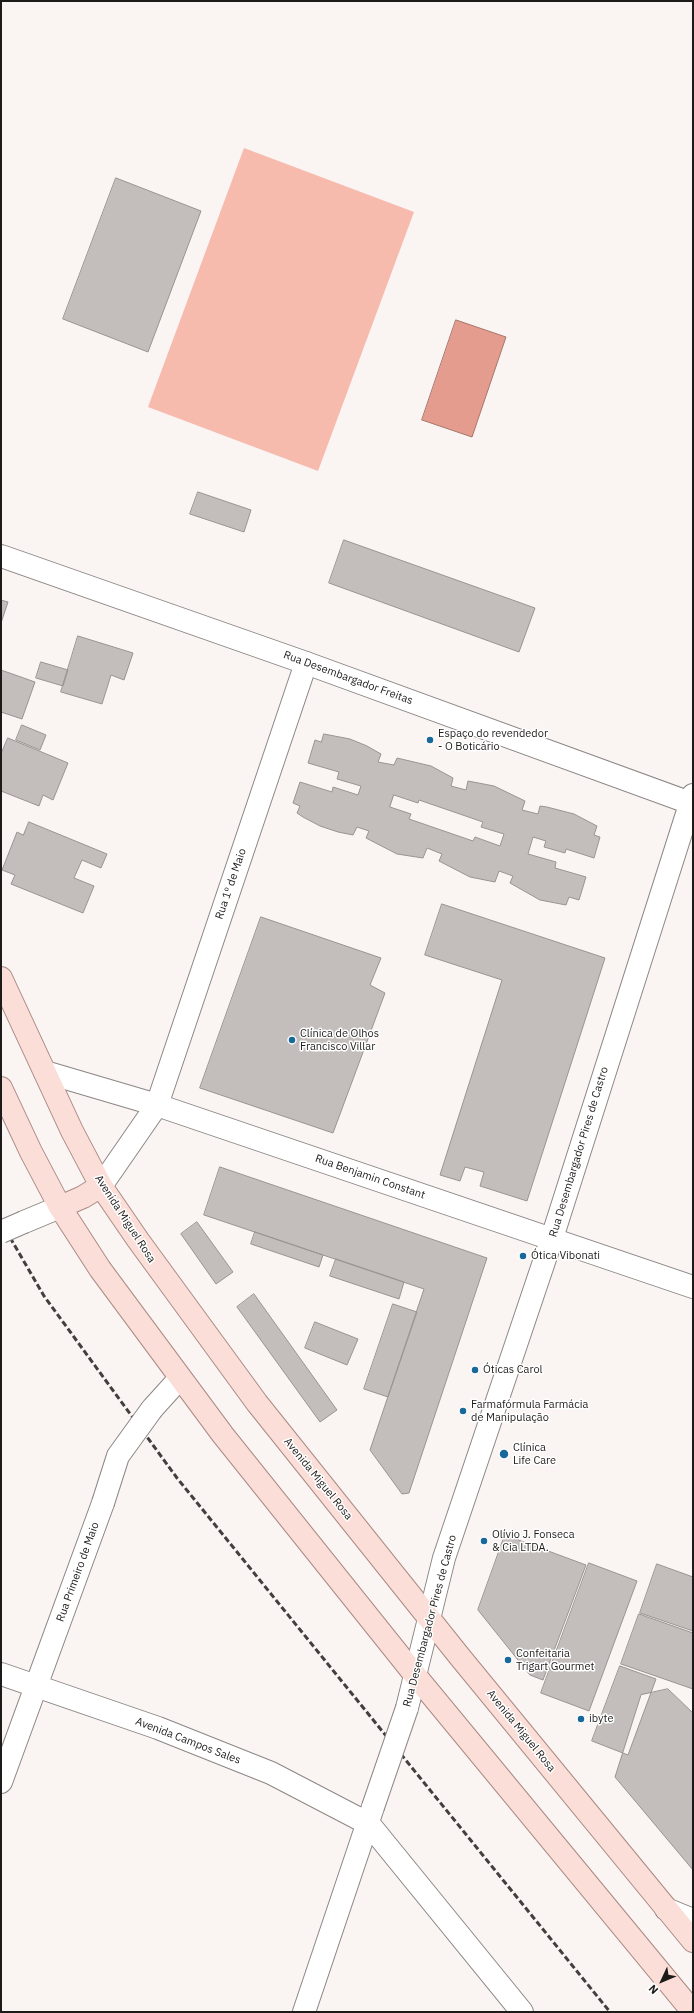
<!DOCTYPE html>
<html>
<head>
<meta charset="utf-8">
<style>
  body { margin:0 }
  #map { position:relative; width:694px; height:2013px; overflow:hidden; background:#faf4f3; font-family:"IBM Plex Sans",sans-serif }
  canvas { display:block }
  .frame { position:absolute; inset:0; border:2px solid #1d1b1a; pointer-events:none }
  .north { position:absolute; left:642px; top:1961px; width:40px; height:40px; -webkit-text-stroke:3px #fff; paint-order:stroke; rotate:226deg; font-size:11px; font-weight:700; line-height:16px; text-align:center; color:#1d1b1a }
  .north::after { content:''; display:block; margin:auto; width:14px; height:18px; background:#1d1b1a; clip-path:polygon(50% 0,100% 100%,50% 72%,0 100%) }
</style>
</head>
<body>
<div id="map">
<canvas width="694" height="2013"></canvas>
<div class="frame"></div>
<div class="north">N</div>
</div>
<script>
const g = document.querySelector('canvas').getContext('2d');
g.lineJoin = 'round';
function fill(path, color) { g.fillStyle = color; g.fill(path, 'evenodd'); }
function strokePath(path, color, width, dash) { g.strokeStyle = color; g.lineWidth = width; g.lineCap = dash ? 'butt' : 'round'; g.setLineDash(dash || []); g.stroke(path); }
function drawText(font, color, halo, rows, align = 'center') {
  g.font = font + ' "IBM Plex Sans",sans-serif'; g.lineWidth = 3; g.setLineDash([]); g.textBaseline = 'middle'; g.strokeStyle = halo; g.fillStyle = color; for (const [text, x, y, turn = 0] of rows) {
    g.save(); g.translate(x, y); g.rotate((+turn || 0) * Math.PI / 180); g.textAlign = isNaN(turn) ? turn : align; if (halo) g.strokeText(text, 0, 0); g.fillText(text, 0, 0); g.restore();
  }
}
const green = new Path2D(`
  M244,148l170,64 -96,259 -170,-64z`);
const water = new Path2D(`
  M456,320l50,17 -34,100 -50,-17z`);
const building = new Path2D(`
  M116,178l85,33 -53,141 -85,-33z
  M198,492l53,18 -7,22 -54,-18z
  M344,540l191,68 -16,44 -190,-69z
  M1,600l7,2 -7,21z
  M78,636l55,17 -9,27 -13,-5 -9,29 -41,-12z
  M41,662l27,8 -5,16 -27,-8z
  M1,670l34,12 -13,37 -21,-7z
  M22,725l24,10 -6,15 -24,-10z
  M324,734l26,5 17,7 14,8 -3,8 16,3 3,-7 34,8 22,12 -2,8 15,4 2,-9 26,5 31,15 -3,9 16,4 2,-8 7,1 27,7 23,12 -3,9 6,2 -6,21 -28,-9 -1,4 -21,-6 2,-6 -13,-4 -5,17 28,8 -1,6 31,9 -7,23 -10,-3 -3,8 -26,-5 -30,-17 3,-7 -14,-5 -4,11 -25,-5 -31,-16 3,-7 -15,-6 -4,10 -26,-4 -31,-16 3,-7 -12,-4 -4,8 -15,-3 -18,-6 -17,-9 -6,-4 3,-7 -7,-3 7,-21 32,10 1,-5 25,8 3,-9 -24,-7 2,-7 -31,-9 7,-23 6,2zM394,795l24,8 1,-3 64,22 -2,5 23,7 -4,12 -25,-9 -2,4 -64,-22 2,-5 -21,-7z
  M8,738l60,25 -15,37 -10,-5 -4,11 -38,-15v-37z
  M29,822l78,32 -6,14 -19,-8 -8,18 20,8 -11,27 -72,-29 4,-9 -13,-5 15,-38 6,3z
  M442,904l163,54 -78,243 -47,-15 4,-14 -19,-5 -5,14 -20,-6 62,-195 -77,-25z
  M261,917l120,41 -11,27 15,8 -52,140 -133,-45z
  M220,1167l267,91 -78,235 -7,1 -32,-44 54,-161 -220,-74z
  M197,1222l36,50 -17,12 -35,-50z
  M255,1232l68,23 -4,12 -68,-23z
  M336,1259l68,23 -5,17 -69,-23z
  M254,1294l83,116 -17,12 -83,-115z
  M393,1304l24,8 -29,85 -24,-8z
  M315,1322l43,17 -11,26 -42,-17z
  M505,1535l81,30 -43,115 -13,-5 -52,-65z
  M589,1563l48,18 -48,130 -48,-18z
  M657,1564l36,13v54l-53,-18z
  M639,1614l54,19v56l-72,-25z
  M620,1666l36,13 -28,76 -36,-14z
  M668,1689l25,24v157l-78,-93 26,-82z`);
const minor = new Path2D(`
  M45,1072l112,33 536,182
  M101,1186l56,-81 149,-442
  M152,1409l28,-31
  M1,1674l157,54 113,45 98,51 153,188
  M1,1782l102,-279`);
const tertiary = new Path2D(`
  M1,556l305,107 387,141
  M24,1222l36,-15`);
const secondary = new Path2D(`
  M407,1708l37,-150 108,-320 141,-443
  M666,1909l27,11
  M304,2012l69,-205`);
const primary = new Path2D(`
  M1,978l71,153 29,55 37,54 119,163 203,254 233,284
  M1,1088l30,64 29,55 40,62 123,166 192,240 278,337
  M60,1207l23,-10 18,-11`);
const rail = new Path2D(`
  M1,1222l43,74 133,182 433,534`);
const minorBridge = new Path2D(`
  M103,1503l15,-47 34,-47`);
const tertiaryBridge = new Path2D(`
  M1,1232l23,-10`);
const secondaryBridge = new Path2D(`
  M373,1807l34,-99`);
const markers = [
  [430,740,4,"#19689a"],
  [292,1040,4,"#19689a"],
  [523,1256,4,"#19689a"],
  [475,1370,4,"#19689a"],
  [463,1411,4,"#19689a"],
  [504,1454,5,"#19689a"],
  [484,1541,4,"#19689a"],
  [508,1660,4,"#19689a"],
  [581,1719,4,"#19689a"]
];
const streetNames = [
  ["Rua Desembargador Freitas",348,678,20],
  ["Rua 1º de Maio",231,884,-71],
  ["Rua Desembargador Pires de Castro",579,1152,-73],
  ["Rua Benjamin Constant",370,1177,19],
  ["Avenida Miguel Rosa",125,1219,57],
  ["Avenida Miguel Rosa",318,1479,51],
  ["Rua Primeiro de Maio",78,1572,-70],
  ["Rua Desembargador Pires de Castro",430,1621,-75],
  ["Avenida Miguel Rosa",521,1731,51],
  ["Avenida Campos Sales",188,1741,21]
];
const poiNames = [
  ["Espaço do revendedor",438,734],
  ["- O Boticário",438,747],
  ["Clínica de Olhos",300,1034],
  ["Francisco Villar",300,1047],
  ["Ótica Vibonati",531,1256],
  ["Óticas Carol",483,1370],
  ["Farmafórmula Farmácia",471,1405],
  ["de Manipulação",471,1418],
  ["Clínica",513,1448],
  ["Life Care",513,1461],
  ["Olívio J. Fonseca",492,1535],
  ["& Cia LTDA.",492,1548],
  ["Confeitaria",516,1654],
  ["Trigart Gourmet",516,1667],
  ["ibyte",589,1719]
];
fill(green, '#f7bbae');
fill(water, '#e39c8d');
strokePath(water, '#a8756a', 1);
fill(building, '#c3bebc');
strokePath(building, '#999392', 1);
strokePath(minor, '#8c8785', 24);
strokePath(tertiary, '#8c8785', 24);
strokePath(secondary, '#8c8785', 24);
strokePath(primary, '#ab8b84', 24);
strokePath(minor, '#fff', 22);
strokePath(tertiary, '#fff', 22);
strokePath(secondary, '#fff', 22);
strokePath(primary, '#faded7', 22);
strokePath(rail, '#423f3e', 3, [6, 3]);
strokePath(minorBridge, '#8c8785', 24, []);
strokePath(tertiaryBridge, '#8c8785', 24, []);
strokePath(secondaryBridge, '#8c8785', 24, []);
strokePath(minorBridge, '#fff', 22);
strokePath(tertiaryBridge, '#fff', 22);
strokePath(secondaryBridge, '#fff', 22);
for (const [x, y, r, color] of markers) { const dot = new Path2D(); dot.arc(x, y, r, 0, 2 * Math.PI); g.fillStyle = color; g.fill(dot); strokePath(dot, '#fff', 1.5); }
drawText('11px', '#1d1b1a', '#fff', streetNames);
drawText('11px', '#1d1b1a', '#fff', poiNames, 'left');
</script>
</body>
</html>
